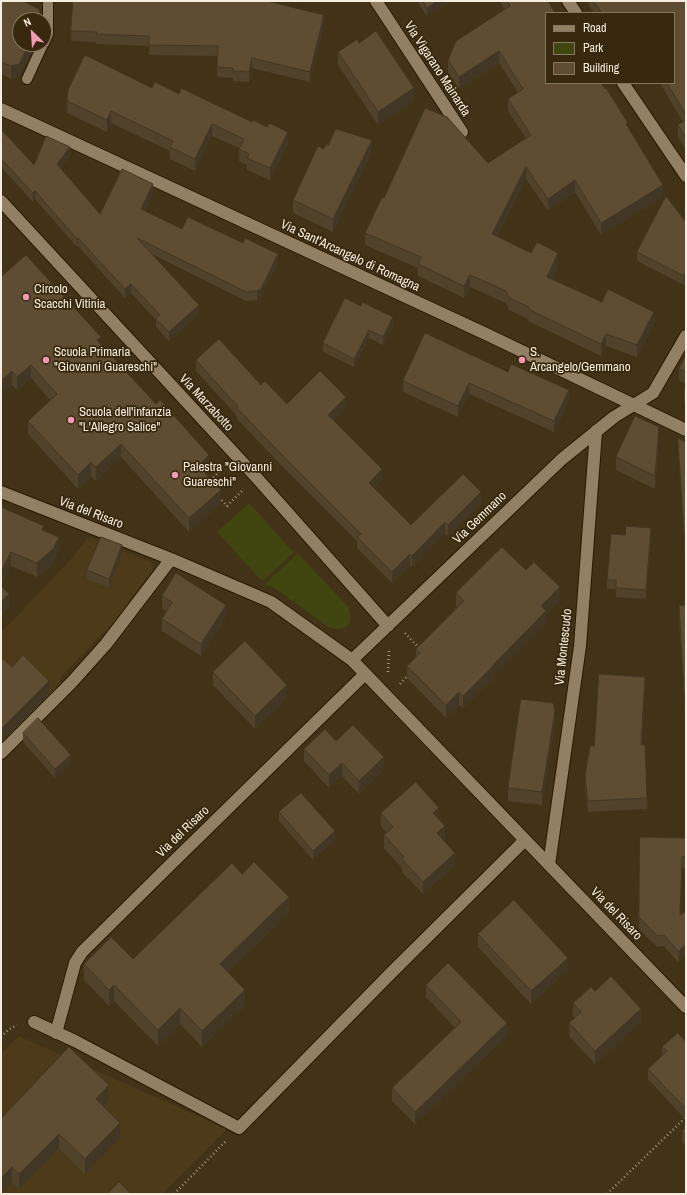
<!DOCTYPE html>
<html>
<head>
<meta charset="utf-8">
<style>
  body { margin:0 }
  #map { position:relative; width:687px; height:1195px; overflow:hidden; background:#413218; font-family:"Archivo Narrow",sans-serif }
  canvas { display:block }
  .frame { position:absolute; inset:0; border:2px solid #f7edde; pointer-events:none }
  .legend { position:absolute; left:545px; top:12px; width:130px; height:72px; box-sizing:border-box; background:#37280e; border:1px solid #847761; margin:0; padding:5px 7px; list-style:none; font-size:12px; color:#f7edde }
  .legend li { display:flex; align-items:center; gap:8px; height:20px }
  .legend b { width:20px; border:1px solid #847761 }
  .north { position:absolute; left:12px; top:12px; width:40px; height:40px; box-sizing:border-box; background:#37280e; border:1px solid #847761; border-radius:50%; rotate:335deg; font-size:11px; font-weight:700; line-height:16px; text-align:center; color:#f7edde }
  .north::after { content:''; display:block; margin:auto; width:14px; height:18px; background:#f19ab3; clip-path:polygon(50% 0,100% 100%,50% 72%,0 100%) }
</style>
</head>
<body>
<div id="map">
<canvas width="687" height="1195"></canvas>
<div class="frame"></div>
<ul class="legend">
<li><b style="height:5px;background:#928064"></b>Road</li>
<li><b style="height:11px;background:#414510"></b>Park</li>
<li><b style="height:11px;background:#5e4d33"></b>Building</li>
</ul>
<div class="north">N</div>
</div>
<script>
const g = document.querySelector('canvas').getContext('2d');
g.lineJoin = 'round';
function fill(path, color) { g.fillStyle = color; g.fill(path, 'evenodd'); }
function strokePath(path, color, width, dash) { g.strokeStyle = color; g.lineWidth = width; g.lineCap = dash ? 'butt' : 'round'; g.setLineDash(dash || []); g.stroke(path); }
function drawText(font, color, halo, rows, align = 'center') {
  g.font = font + ' "Archivo Narrow",sans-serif'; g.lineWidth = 3.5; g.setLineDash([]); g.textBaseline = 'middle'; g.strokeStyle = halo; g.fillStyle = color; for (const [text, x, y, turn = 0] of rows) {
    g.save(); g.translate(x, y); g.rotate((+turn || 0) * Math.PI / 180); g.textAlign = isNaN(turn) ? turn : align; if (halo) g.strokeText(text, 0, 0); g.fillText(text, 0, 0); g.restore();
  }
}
const built = new Path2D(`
  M89,537l62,25 2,7 -38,52 -56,58 4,5 -62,62v-114l63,-65z
  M19,1036l208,93 -65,65h-161v-140z`);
const green = new Path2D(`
  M249,503l45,50 -32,28 -45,-49z
  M298,553l50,54c7,15 -1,26 -18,21l-54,-39 -11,-5z`);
const path = new Path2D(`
  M207,460l12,12 -10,10
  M219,497l8,9 17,-17
  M405,633l14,15
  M388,672l1,-23
  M400,684l9,-10
  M1,1037l7,-7 9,-5
  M174,1194l52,-53
  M607,1194l79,-77`);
const lane = new Path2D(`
  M44,43l4,-9v-33
  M27,79l16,-35`);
const street = new Path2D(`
  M376,1l86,131
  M568,1l8,12
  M623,83l63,93
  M1,109l485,225 200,96
  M1,201l255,276 132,149
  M1,492l170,67 100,43 81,58 334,347
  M352,660l210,-201 52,-42 39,-24 33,-57
  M1,753l71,-71 34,-38 65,-85
  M549,865l31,-219 16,-215
  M34,1022l41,19 164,87 152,-155 134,-133
  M56,1033l19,-70 7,-11 87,-86 196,-192`);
const wall = new Path2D(`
  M1,1l40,19h-21v24h16l-17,32 -8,3 -10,-5z
  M417,1h34l-24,15z
  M501,1h47l80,127 35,69 -62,38 -26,-43 -27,19 -22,-32 -29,58 61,28 -6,14 50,23 52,22 -17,33 -31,-11 -5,10 -73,-35v-2l-19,-9 -3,-7 -36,-16 -6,11 -46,-22v-8l-53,-23v-12l19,-35 104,-35 38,-25 -18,-27v-12l10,-6 -19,-30 -40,26 -11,-17v-12l56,-51 -3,-5z
  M589,1h97v149l-8,-13v-12l5,-3 -23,-39h14v-70h-80l-5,-7z
  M324,25l-14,57 -58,-14 -3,14 -16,-1v-3l-16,-1v-21l-68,-1v-9l-53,-2v-2l-25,-1v-10z
  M338,52l76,49 -36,24 -40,-60z
  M152,88l136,56 -18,36 -23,-10v-5l-8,-4v-13l-27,-12 -17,35 -25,-12v-8l-59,-28 -4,9 -40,-19v-12z
  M1,129l33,36 36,-9 -10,12 40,46 53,-21 -8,18 37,18 96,34 -17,34 -4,3 -11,1 -94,-47 47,60 -30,27 -13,-14v-7l-25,-27 -6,5 -47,-52 -1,1 -42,-48 -2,3 -32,-35z
  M328,145l44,7 -39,80 -40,-19v-13l31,-51z
  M686,222l-2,63 -47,-24v-9z
  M1,277l100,67 108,124 -4,5 16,30 -32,29 -68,-75 -25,24 -5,-5 -13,13 -50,-55v-13l22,-21 -19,-22 -14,12 -5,-5 -11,10z
  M345,298l48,28 -10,19 -14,-7 -15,29 -31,-15v-9z
  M425,333l144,68 -15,31 -85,-38 -11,23 -55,-25v-11z
  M686,355v29l-7,-4v-11z
  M196,360l65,25 26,19 59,4 -13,12 49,60 -8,8 37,37 70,-22 -33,33 -3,-3 -33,34 -2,-2 -18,18 -35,-35v-7l-73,-73 -47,-49v-3l-41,-45z
  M686,387v15l-2,-1v-11z
  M678,438l8,4v130l-8,-123z
  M659,440l-4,49 -39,-19v-13z
  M1,507l43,23 15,20 -6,13 -16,14 -26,-11 -10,20 8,21 -8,9z
  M651,537l-5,62 -30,-2v-8h-9v-9z
  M122,554l-13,34 -22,-9v-9z
  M526,570l34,30 -14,14v10l-52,52v2l-31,30 -4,-3 -13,13 -39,-40v-12l9,-9v-8l41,-42 -1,-1v-13z
  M162,596l64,21 -25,39 -39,-25v-12l4,-8 -4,-2z
  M686,605v131l-7,-119v-11z
  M213,672l74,26 -32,31 -42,-44z
  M645,688l-3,57 5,53v11l-59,3 -3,-26v-11l9,-29z
  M555,724l-13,81 -34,-4v-13z
  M23,733l48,31 -16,14 -32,-36z
  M336,741l48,28 -25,25 -17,-18 -13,12 -25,-27v-12z
  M279,812l56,28 -22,20 -34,-39z
  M381,813l58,7 6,19 -2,1 12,25 -32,29 -21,-22v-4l-18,-20v-13l3,-2 -6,-7z
  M640,837l46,1v30h-4l-3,95 -15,-17 -7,1 -18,-18z
  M242,874l47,39 -61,59 17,34 -43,41 -22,-23 -22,22 -44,-45 -5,5 -25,-26v-16l49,-5z
  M478,934l90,36 -37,34 -53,-57z
  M426,985l81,51 -92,88 -23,-23v-13l63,-60 -29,-31z
  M573,1003l68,19 -46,42 -26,-28v-13l6,-5 -2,-2z
  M686,1042v78l-38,-41v-10l14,-14v-8z
  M109,1100l-6,6 17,32 -35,36 -26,-25 -40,40 -7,-7 -11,12v-75z
  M686,1127v19l-4,-4v-11z`);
const shadedWall = new Path2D(`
  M437,1h14l-24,15v-8z
  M324,15v10l-14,57v-10z
  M29,44h7l-17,32 -8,3v-13z
  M499,51v12l-40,26v-12z
  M252,58v10l-3,14v-10z
  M414,88v13l-36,24v-13z
  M111,111v12l-4,9v-12z
  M212,124v12l-17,35v-12z
  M288,132v12l-18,36v-12z
  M372,140v12l-39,80v-13z
  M70,147v9l-13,16v-8z
  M526,167v12l-34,67v-12z
  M575,180v12l-27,19v-12z
  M153,184v9l-12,25v-9z
  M663,185v12l-62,38v-12z
  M35,191v8l-2,3v-9z
  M78,238v8l-1,1v-8z
  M558,253v12l-11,24v-12z
  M278,254v9l-17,34 -4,3v-9z
  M686,272v8l-2,5v-9z
  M470,275v12l-6,11v-12z
  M131,284v9l-6,5v-9z
  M199,305v9l-30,27v-9z
  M654,312v12l-17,33v-12z
  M393,317v9l-10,19v-8z
  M369,330v8l-15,29v-8z
  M606,334v12l-5,10v-12z
  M101,337v13l-4,-10z
  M31,365v13l-14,12v-13z
  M12,371v14l-11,10v-14z
  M469,383v11l-11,23v-11z
  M569,390v11l-15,31v-11z
  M346,397v11l-18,18v-11z
  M659,427v13l-4,49v-13z
  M121,444v13l-25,24v-14z
  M209,455v13l-11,11v-13z
  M91,462v14l-13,13v-14z
  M382,469v11l-13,14v-11z
  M221,490v13l-32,29v-14z
  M481,492v11l-33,33v-11z
  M445,522v11l-33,34v-11z
  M651,528v9l-5,62v-9z
  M59,537v13l-6,13 -16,14v-14z
  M122,545v9l-13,34v-9z
  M11,552v14l-10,20v-14z
  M410,554v11l-18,18v-11z
  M560,587v13l-14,14v10l-52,52v2l-31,30v-12l30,-31 48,-59z
  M9,594v13l-8,9v-14z
  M226,605v12l-25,39v-12z
  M645,677v11l-4,68v-11z
  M49,681v13l-48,48v-13z
  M287,685v13l-32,31v-13z
  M459,692v13l-13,13v-13z
  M555,711v13l-13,81v-13z
  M71,755v9l-16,14v-9z
  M384,757v12l-25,25v-13z
  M342,763v13l-13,12v-13z
  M439,808v13l-6,-8z
  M445,826v13l-8,7v-13z
  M335,831v9l-22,20v-9z
  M455,853v12l-32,29v-12z
  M289,897v16l-69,67v-16z
  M686,944v11l-6,6v-11z
  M568,958v12l-37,34v-13z
  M114,985v16l-5,5v-16z
  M245,990v16l-43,41v-16z
  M180,1008v16l-22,22v-16z
  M641,1009v13l-46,42v-13z
  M507,1023v13l-92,88v-12z
  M109,1085v15l-13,14v-15z
  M120,1123v15l-35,36v-15z
  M59,1134v15l-40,40v-15z
  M12,1167v15l-11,12v-16z`);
const building = new Path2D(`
  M1,1h22l16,8 2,8 -1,3h-20v24h9l-10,20 -8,2 -10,-4z
  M73,1h194l57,14 -14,57 -58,-14 -3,14 -16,-1v-3l-16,-1 1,-21 -69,-1v-9l-53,-2 1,-2 -26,-1z
  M423,1h14l-10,7z
  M507,1h41l7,12h-9v70h55l4,6 1,-1 22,35 -2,1 37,61 -62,38 -26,-43 -27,19 -22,-32 -34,67 39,19 6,-11 21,11 -11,24 55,25 6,-13 46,23 -17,33 -31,-11 -5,10 -73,-35 1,-2 -20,-9 -3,-7 -36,-16 -6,11 -46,-22 3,-7 -56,-24 17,-36 2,1 41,-90 22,9 41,46 43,-28 -23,-36 15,-10 -24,-38 -40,26 -11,-17 8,-19 54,-35z
  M594,1h92v114l-19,-32h7v-70h-72z
  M376,31l38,57 -36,24 -40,-60 19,-13 2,4z
  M85,55l67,33 3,-6 24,12 2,-6 71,34 1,-2 14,7 2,-4 19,9 -18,36 -23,-10 2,-4 -10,-5 5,-10 -32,-15 -17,35 -25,-12 3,-6 -62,-30 -4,9 -40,-19 1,-11z
  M686,120v18l-8,-13z
  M1,129l33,36 12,-29 24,11 -13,17 43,50 22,-45 31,15 -12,25 41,20 6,-12 55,26 2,-5 33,16 -17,35 -4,2 -11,1 -109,-54 62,67 -30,27 -13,-13 4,-4 -29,-31 -6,5 -47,-51 -1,1 -42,-48 -2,2 -32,-34z
  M336,129l36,11 -39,79 -40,-19 25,-54 6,3 2,-5 2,1z
  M666,196l20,26v50l-2,4 -47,-24z
  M26,255l75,82 -4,3 59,64 4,-4 49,55 -11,11 23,24 -32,28 -68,-74 -25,23 -5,-5 -13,13 -50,-54 29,-27 -26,-29 -14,12 -5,-6 -11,10v-104z
  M345,298l16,8 1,-4 31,15 -10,20 -14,-7 -15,29 -31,-16z
  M425,333l83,39 3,-8 58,26 -15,31 -85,-38 -11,23 -55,-25z
  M219,339l42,46 4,-4 22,23 33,-33 26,26 -18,18 54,54 -13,14 42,42 52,-51 18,18 -33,33 -3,-3 -33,34 -2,-2 -18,18 -35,-35 4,-3 -77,-77 -47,-49 1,-1 -42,-47z
  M686,355v17l-7,-3z
  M635,416l24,11 -4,49 -39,-19z
  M678,438l8,4v84l-1,3h1v32z
  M1,507l43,19 -2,4 17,7 -6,12 -16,14 -26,-11 -10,20z
  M626,526l25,2 -5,62 -30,-2v-8h-9l4,-46 14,1z
  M101,537l21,8 -13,34 -22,-9z
  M502,547l24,23 8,-8 26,25 -19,19 5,5 -53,54h1l-31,31 -4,-4 -13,13 -39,-39 13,-13 -4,-4 48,-48 -8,-8z
  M176,573l50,32 -25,39 -39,-25 10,-17 -10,-6z
  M1,586l8,8 -8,8z
  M686,605v120l-7,-119z
  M245,641l42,44 -32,31 -42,-44z
  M23,655l26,26 -48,48v-72l11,10z
  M599,674l46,3 -4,68h4l2,53 -59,3 -3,-26 5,-29h4z
  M521,699l32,4 2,8 -13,81 -34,-4z
  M38,718l33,37 -16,14 -32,-36z
  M353,725l31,32 -25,24 -17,-18 -13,12 -25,-26 21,-20 11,12z
  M416,782l23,26 -6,5 12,13 -8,7 18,20 -32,29 -21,-23 2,-2 -20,-22 9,-8 -12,-14z
  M301,793l34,38 -22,20 -34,-39z
  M640,837l46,1v18l-4,1 -2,58 6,-4v33l-6,6 -1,2 -15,-17 -7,1 -18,-19z
  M254,862l35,35 -69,67 25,26 -43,41 -22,-23 -22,22 -44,-45 -5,5 -25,-26 27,-27 22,22 99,-96 10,11z
  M514,900l54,58 -37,33 -53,-57z
  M448,963l59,60 -92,89 -23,-24 69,-66 -35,-37z
  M611,976l30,33 -46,42 -26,-28 12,-11 -8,-9 18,-16 4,4z
  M678,1033l8,9v67l-38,-40 19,-18 -5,-4z
  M69,1047l40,38 -13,14 24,24 -35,36 -26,-25 -40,40 -7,-7 -11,11v-59z
  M686,1127v9l-4,-5z
  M119,1182l12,12h-23z`);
const markers = [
  [26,297,4,"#f19ab3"],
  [46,360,4,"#f19ab3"],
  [522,360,4,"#f19ab3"],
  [71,420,4,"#f19ab3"],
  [175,475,4,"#f19ab3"]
];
const streetNames = [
  ["Via Vigarano Mainarda",437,69,57],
  ["Via Sant'Arcangelo di Romagna",350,256,25],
  ["Via Marzabotto",206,403,47],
  ["Via del Risaro",91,513,21],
  ["Via Gemmano",480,518,-44],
  ["Via Montescudo",564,647,-84],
  ["Via del Risaro",183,832,-44],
  ["Via del Risaro",616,914,46]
];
const poiNames = [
  ["Circolo",34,290],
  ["Scacchi Vitinia",34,305],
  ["Scuola Primaria",54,353],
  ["\"Giovanni Guareschi\"",54,368],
  ["S.",530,353],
  ["Arcangelo/Gemmano",530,368],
  ["Scuola dell'infanzia",79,413],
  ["\"L'Allegro Salice\"",79,428],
  ["Palestra \"Giovanni",183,468],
  ["Guareschi\"",183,483]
];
fill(built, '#4d3a19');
fill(green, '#414510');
strokePath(lane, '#281901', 12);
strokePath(street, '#281901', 14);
strokePath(path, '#a29581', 2.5, [1, 3]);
strokePath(lane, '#928064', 10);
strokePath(street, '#928064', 12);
fill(wall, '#51422c');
fill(shadedWall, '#423624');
fill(building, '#5e4d33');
strokePath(building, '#423624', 1);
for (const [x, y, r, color] of markers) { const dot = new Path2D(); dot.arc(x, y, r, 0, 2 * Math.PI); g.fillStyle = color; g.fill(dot); strokePath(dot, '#37280e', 1.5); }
drawText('13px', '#f7edde', '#37280e', streetNames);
drawText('13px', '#f7edde', '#37280e', poiNames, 'left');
</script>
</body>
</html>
